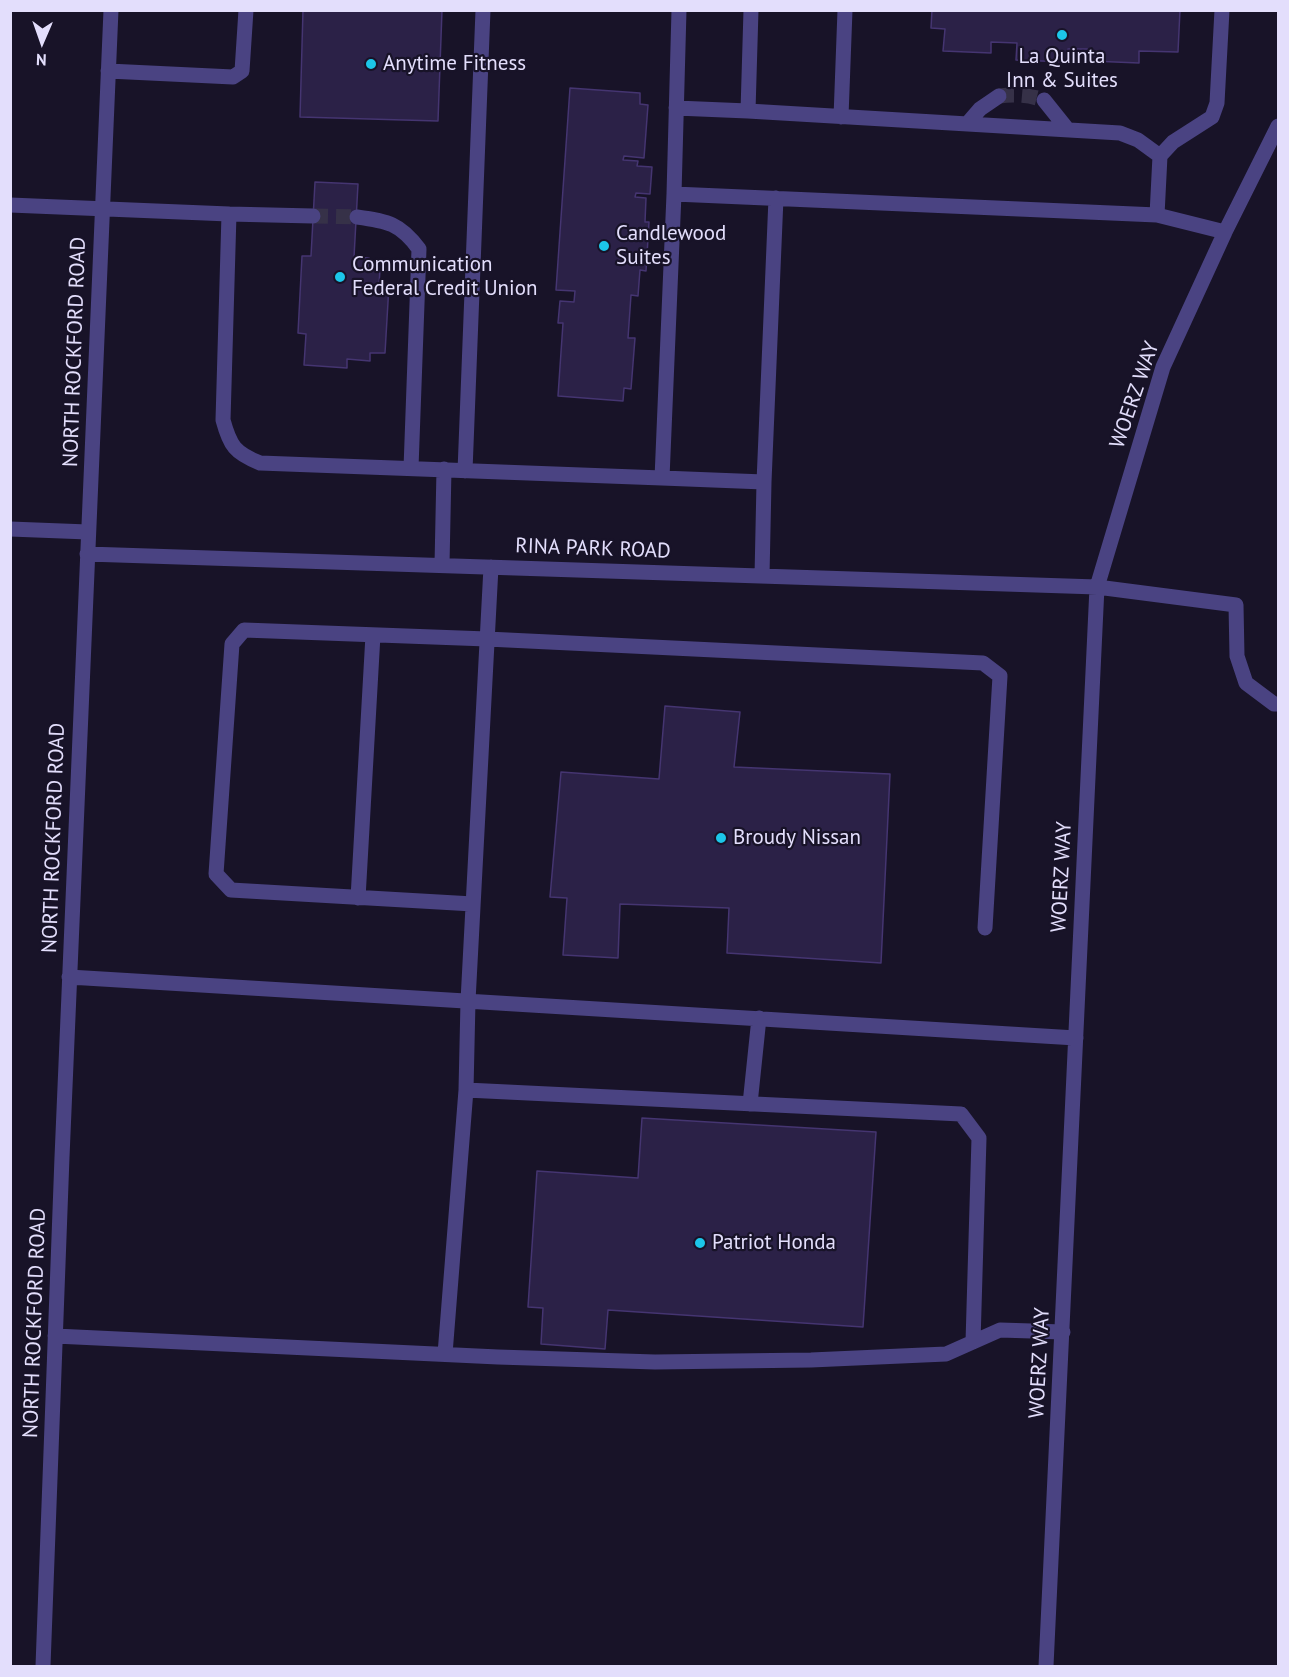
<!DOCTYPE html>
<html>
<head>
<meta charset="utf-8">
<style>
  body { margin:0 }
  #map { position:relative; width:1289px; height:1677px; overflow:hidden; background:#181328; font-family:"PT Sans",sans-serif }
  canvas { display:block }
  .frame { position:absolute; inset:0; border:12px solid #e3defc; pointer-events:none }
  .north { position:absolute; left:12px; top:12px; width:60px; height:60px; -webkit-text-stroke:4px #181328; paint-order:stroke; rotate:182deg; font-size:16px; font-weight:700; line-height:24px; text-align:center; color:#e3defc }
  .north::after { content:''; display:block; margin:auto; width:21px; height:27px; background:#e3defc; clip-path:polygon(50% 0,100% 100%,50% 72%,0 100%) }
</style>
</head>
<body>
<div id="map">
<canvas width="1289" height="1677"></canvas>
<div class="frame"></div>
<div class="north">N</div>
</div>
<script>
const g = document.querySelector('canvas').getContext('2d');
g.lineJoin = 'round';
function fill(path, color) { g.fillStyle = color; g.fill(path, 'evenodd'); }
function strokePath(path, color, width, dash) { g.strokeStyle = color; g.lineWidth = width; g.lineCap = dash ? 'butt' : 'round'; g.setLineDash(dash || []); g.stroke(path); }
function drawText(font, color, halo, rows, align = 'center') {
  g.font = font + ' "PT Sans",sans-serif'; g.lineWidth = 4.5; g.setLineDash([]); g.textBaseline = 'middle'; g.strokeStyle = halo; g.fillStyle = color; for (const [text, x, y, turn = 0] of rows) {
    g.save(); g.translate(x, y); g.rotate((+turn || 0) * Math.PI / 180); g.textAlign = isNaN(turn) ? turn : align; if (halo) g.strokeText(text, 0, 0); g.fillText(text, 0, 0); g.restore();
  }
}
const building = new Path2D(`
  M303,10h139l-4,111 -138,-4z
  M932,10h248l-2,42 -39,-1v12l-48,-2v-12h-23l-1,13 -51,-2 1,-17 -26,-1v11l-48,-2 2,-22 -14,-1z
  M570,88l70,5v11l8,1 -4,53 -20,-2 -1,4 15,1 -1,5 15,1 -2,27 -14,-1 -1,4 11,1 -1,24h4l-3,49 -6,-1 -2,26 -7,-1 -3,43h7l-4,51 -7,-1 -1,13 -65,-5 5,-73h-5l2,-22 14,1 1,-11 -19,-1z
  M315,182l43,2 -4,73 15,1 -1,10 12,1 -1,16h10l-4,68h-15v8l-23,-2v9l-43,-3 2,-31 -8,-1 4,-77h9z
  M665,706l75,6 -6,55 156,7 -9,189 -154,-10 2,-45 -109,-4 -2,54 -55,-3 4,-57 -17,-1 11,-125 98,7z
  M642,1118l234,14 -13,195 -255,-17 -3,39 -64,-5 2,-36 -15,-1 9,-136 101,7z`);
const minorTunnel = new Path2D(`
  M999,96c16,-2 30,-1 45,4
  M313,216l44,1`);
const minor = new Path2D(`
  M751,10l-3,101 372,22 18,7 22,16
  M108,71l125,6 9,-6 4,-61
  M1044,100l24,30
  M676,108l72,3
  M841,117l4,-107
  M967,124l13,-15 19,-13
  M674,194l5,-184
  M10,205l219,9 -6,206c7,26 12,33 37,43l402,15
  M229,214l84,2
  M1157,215l3,-59 13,-14 39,-25 5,-14 5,-93
  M357,217c30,4 43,6 62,32l-8,219
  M465,471l18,-461
  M764,482l12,-284
  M10,529l78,3
  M87,554l1010,33 139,18 1,51 9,27 28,21h4
  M442,565l2,-96
  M762,576l2,-94 -102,-4 12,-284 483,21 68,17
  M358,898l15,-263
  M473,904l-242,-14 -15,-16 16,-230 12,-14 243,9 496,24 17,13 -15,252
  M69,977l1007,61
  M466,1090l2,-89 23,-434
  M750,1104l9,-86
  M55,1336l443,21 157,5 156,-2 135,-6 54,-24 63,2
  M445,1354l21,-264 495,24 18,24 -6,204
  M43,1666l19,-509 49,-1147
  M1046,1666l51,-1079 66,-220 62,-135 53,-106`);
const markers = [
  [1062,35,6,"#1cc6e9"],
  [371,64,6,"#1cc6e9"],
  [604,246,6,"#1cc6e9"],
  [340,277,6,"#1cc6e9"],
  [721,838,6,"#1cc6e9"],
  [700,1243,6,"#1cc6e9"]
];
const poiNames = [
  ["La Quinta",1062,57,"center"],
  ["Inn & Suites",1062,81,"center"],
  ["Anytime Fitness",383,64],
  ["Candlewood",616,234],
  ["Suites",616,258],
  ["Communication",352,265],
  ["Federal Credit Union",352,289],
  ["Broudy Nissan",733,838],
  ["Patriot Honda",712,1243]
];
const streetNames = [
  ["NORTH ROCKFORD ROAD",75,352,-88],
  ["WOERZ WAY",1135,395,-71],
  ["RINA PARK ROAD",593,549,2],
  ["NORTH ROCKFORD ROAD",54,838,-88],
  ["WOERZ WAY",1062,877,-87],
  ["NORTH ROCKFORD ROAD",35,1323,-88],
  ["WOERZ WAY",1040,1363,-87]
];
fill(building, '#2b2147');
strokePath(building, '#453571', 1.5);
strokePath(minorTunnel, '#363148', 15, [15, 8]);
strokePath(minor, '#4a4382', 15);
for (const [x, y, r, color] of markers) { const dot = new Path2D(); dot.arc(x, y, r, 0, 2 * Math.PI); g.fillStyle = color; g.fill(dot); strokePath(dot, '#181328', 2); }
drawText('21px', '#e3defc', '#181328', poiNames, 'left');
drawText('21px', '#e3defc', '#181328', streetNames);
</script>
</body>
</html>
